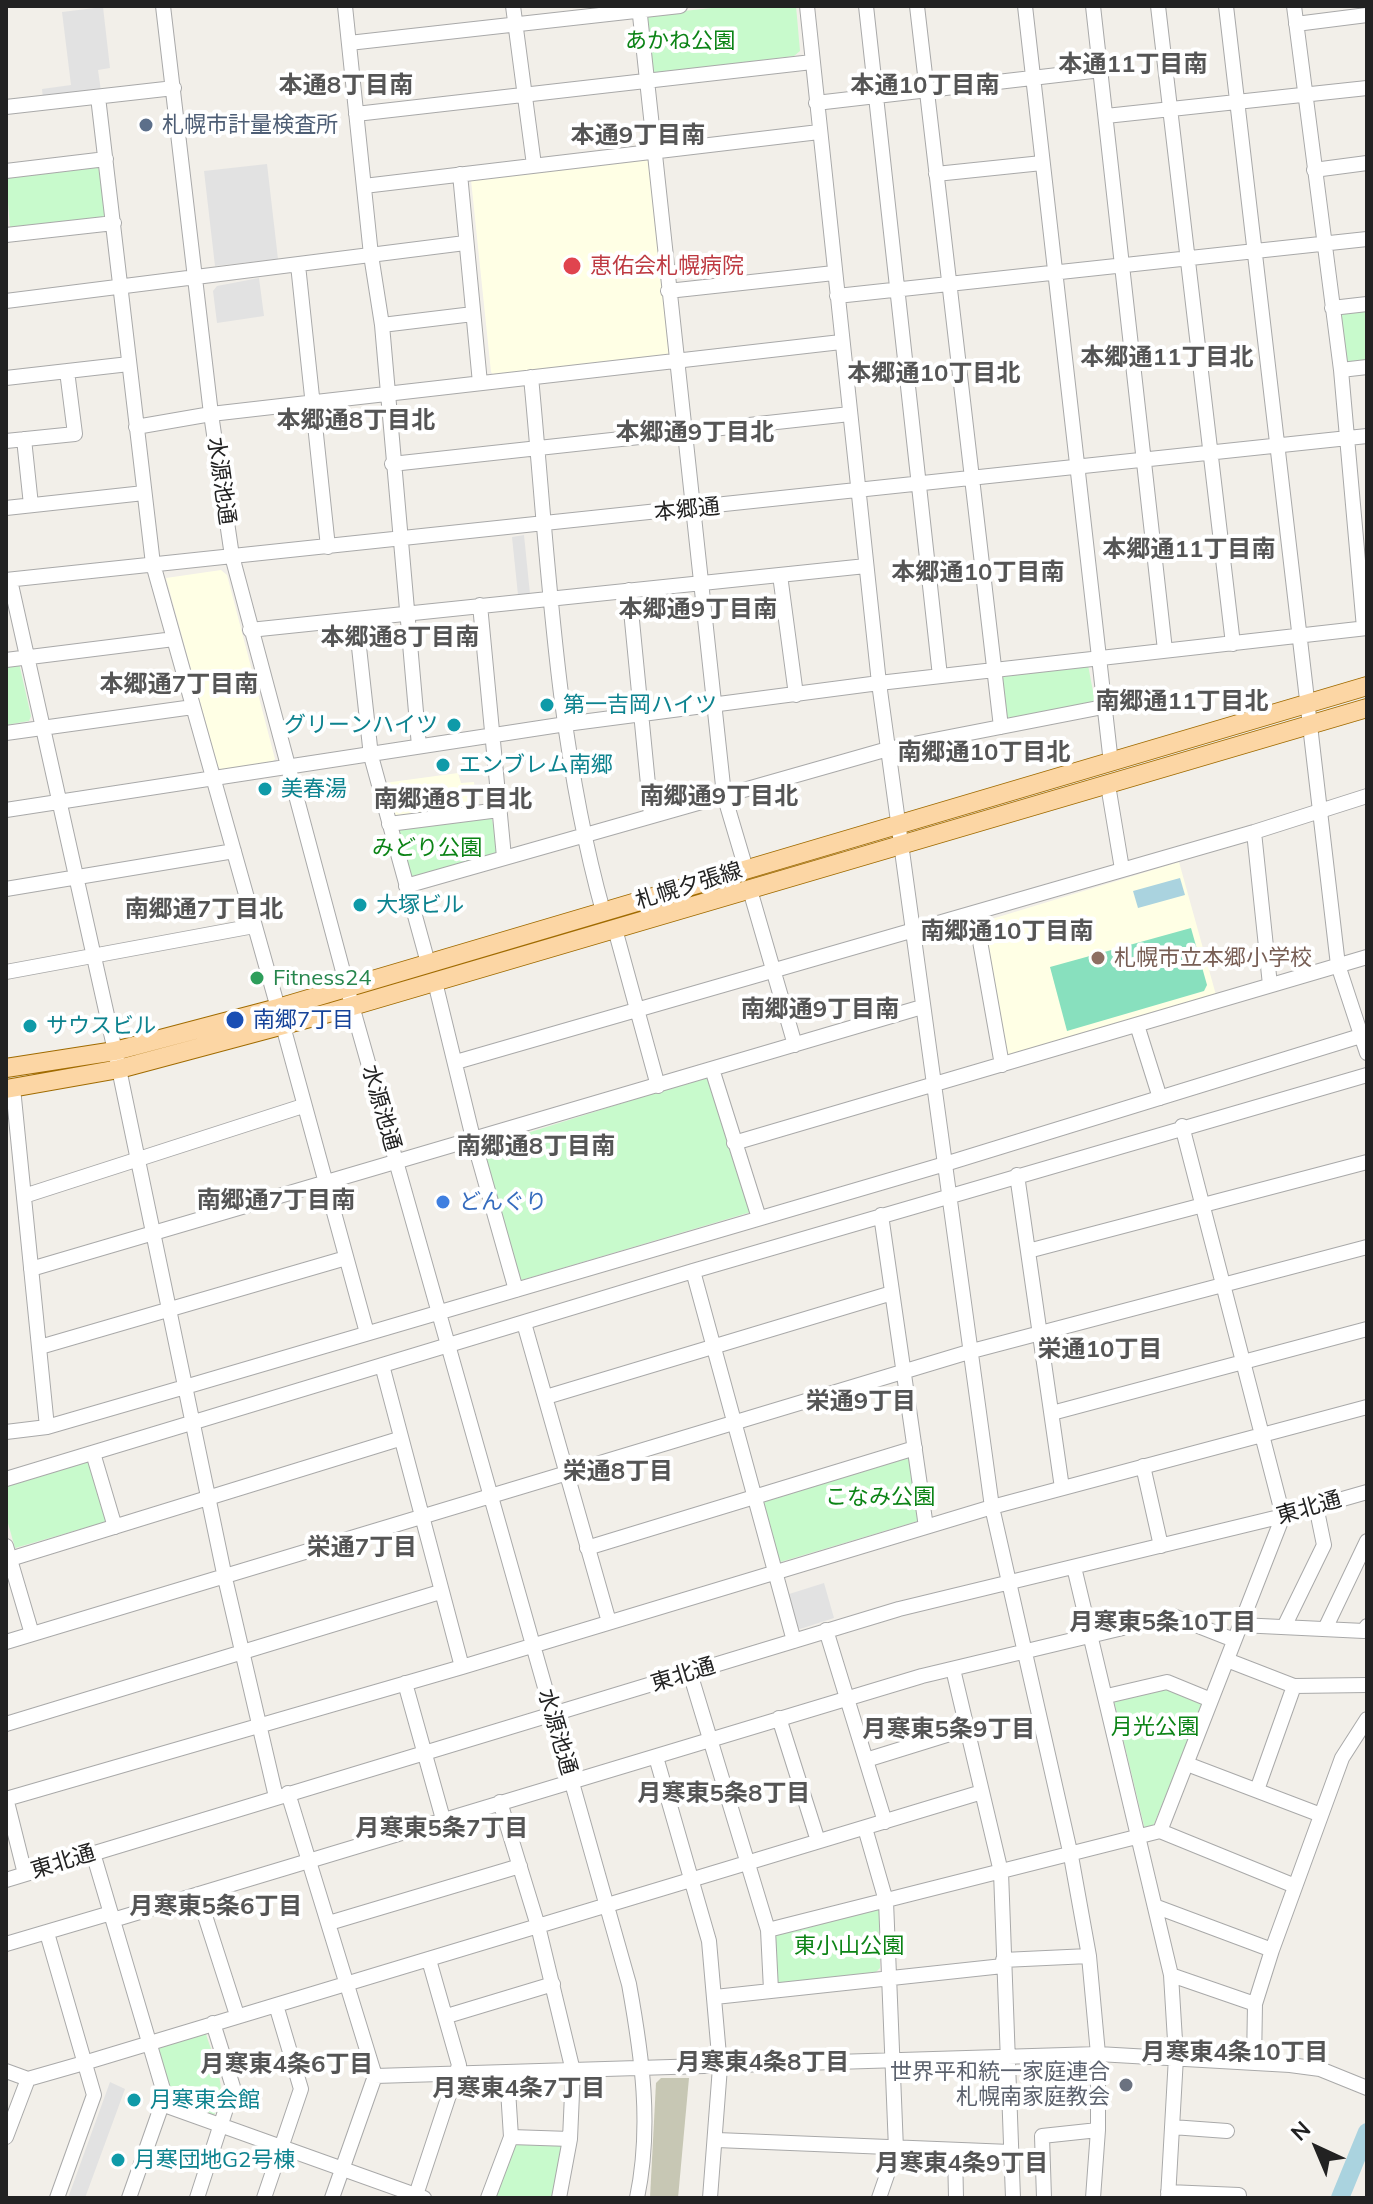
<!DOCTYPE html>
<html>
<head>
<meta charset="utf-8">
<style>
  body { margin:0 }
  #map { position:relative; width:1373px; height:2204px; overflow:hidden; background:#f2efe9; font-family:Mulish,sans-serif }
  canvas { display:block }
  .frame { position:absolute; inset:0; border:8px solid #222; pointer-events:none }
  .north { position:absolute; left:1277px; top:2108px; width:80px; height:80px; -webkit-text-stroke:6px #fff; paint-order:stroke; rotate:316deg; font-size:22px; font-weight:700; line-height:32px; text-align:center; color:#222 }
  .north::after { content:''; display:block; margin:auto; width:28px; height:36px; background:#222; clip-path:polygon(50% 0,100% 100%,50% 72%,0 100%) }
</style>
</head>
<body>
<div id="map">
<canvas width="1373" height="2204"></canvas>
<div class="frame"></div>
<div class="north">N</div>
</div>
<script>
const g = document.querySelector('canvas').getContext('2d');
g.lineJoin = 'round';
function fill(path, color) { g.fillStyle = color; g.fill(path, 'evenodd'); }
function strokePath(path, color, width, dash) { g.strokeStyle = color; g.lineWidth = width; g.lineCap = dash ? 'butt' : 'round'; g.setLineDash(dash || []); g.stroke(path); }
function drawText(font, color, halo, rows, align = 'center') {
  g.font = font + ' Mulish,"Noto Sans JP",sans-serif'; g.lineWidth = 8; g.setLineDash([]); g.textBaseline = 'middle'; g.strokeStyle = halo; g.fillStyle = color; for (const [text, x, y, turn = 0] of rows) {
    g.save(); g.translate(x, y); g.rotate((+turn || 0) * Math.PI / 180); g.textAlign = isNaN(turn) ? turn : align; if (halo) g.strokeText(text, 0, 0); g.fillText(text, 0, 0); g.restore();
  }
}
const education = new Path2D(`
  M650,156l21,199 -177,21 -3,-4 -20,-192z
  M221,570l6,5 48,184 -4,4 -49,7 -4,-3 -52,-189z
  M458,773l3,10 13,-1 3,29 -82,9 -11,-37z
  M1179,862l37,133 -210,61 -21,-135z`);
const construction = new Path2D(`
  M661,2078h28l-11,120h-28l6,-115z`);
const park = new Path2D(`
  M730,6h66l4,45 -6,5 -140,18 -4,-4 -3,-55z
  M98,166l9,49 -3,3 -94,10 -4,-52z
  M1367,310v51h-22l-6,-44 3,-4z
  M19,663l12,53 -2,5 -23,4v-61z
  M1088,665l7,37 -86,18 -3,-2 -6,-41z
  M491,815l8,36 -4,4 -83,23 -18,-49z
  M708,1076l43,136 -229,68 -5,-3 -34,-130z
  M909,1454l9,67 -141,42 -14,-62z
  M89,1460l20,61 -94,27 -9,-32v-31z
  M1168,1687l35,17 -51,125 -7,1 -31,-129z
  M879,1908l1,60 -4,4 -99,13 -3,-51z
  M201,2032l5,2c7,23 27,64 5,84l-37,-14 -16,-54 1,-5z
  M562,2143l-8,55h-59l19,-54z`);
const pitch = new Path2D(`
  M1191,928l16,57 -3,6 -137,40 -17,-64z`);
const parking = new Path2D(`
  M103,7l7,61 -12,2 3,21 -58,8 -1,-10 29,-4 -9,-73z
  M267,164l11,95 -63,7 -11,-95z
  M259,278l5,38 -47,7 -4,-32 4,-5z
  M524,535l6,59 -12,1 -6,-58z
  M824,1583l10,35 -34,11 -4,-3 -10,-31z
  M110,2082l15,7 -40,109h-17z`);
const water = new Path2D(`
  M1180,878l5,17 -47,13 -5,-17z`);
const river = new Path2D(`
  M1340,2198l27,-66`);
const minor = new Path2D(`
  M163,6l48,408 21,142 124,464 273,964c13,72 23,142 8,214
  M345,6l26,249 11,70 37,421
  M513,6l21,159
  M639,6l85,789 22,74
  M807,6l72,677 113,824 79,349 18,100 9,98v76l-5,68
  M866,6l74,670
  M917,6l84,721
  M1025,6l86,757
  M1093,6l72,644
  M1158,6l75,638
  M1226,6l112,959 29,88
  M1294,6l47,364 23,258
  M1296,24l71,-9
  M349,43l331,-37
  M98,97l55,467 125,444
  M816,103l285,-33
  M6,107l168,-19
  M356,114l456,-52
  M1106,116l261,-28
  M1314,170l53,-7
  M6,171l100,-12
  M460,174l20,209
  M936,174l106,-11
  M364,186l455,-54
  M6,235l108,-12
  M298,265l30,282
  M668,291l166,-18
  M837,296l530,-57
  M6,301l459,-58
  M1332,308l35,-4
  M382,325l91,-11
  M1341,370l26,-3
  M531,377c17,178 24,362 72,534
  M6,378l123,-14
  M136,427l75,-13 630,-72
  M24,439l7,66
  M6,441l69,-7 -8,-63
  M392,464l458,-50
  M6,508l138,-15
  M780,575l16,120
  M6,580l1361,-144
  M10,580l109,489 106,509 51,219
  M629,590l22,225
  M480,605l24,252
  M356,620l15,136 57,207
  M250,630l616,-64
  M6,660l168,-21
  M6,733l187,-26
  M1108,785l14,84
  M6,810l560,-86 313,-41 488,-55
  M389,824l110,-14
  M1254,832l16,153
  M406,886l482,-137 215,-42
  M6,889l228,-38
  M750,890l45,155
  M975,913l27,152
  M615,929l43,157
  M6,972l248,-46
  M435,982l38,156 43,152
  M1137,1025l23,73
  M283,1026l84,307
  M456,1062l798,-230 113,-36
  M712,1069l47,149
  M13,1088l34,339
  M734,1143l633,-186
  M1017,1175l45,313
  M24,1196l279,-90
  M881,1215l45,312
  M1028,1251l339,-89
  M31,1269l891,-262
  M693,1271l101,370
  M524,1323l85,299
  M40,1347l306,-89
  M382,1365l80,302
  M546,1397l346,-104
  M1052,1413l315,-84
  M6,1432l41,-5 138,-40 760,-223 422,-130
  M93,1453l22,74
  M1143,1466l18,80
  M6,1479l687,-208 674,-196
  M6,1546l26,88
  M587,1548l328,-100
  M10,1559l389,-120
  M1074,1567l97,408 5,82 -8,141
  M1240,1625l124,6 3,-5
  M1284,1627l40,-82 -8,-39
  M1325,1629l42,-88
  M826,1630l59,192
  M6,1642l966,-291 395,-104
  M1227,1660l67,26 73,-1
  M953,1669l48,203 12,326
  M690,1673l78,257 3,60
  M405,1683l38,136
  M1107,1696l60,-14 44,18
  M779,1718l39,123
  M6,1724l434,-132
  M656,1757l53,184 11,126 -10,131
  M866,1760l103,-32
  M1187,1764l134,51
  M1257,1790l37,-104
  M288,1793l87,283 -43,122
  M6,1798l19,76
  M6,1799l456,-132 530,-160 375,-100
  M500,1802l38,124 35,145 -3,68 -11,59
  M865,1828l21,73 10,248 -17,49
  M1160,1831l135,55
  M93,1853l72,243 -36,102
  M6,1880l893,-271 384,-93 84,-24
  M198,1894l39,121
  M1157,1907l115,43
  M113,1920l809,-244 251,-60 61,24
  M329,1923l191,-57
  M768,1930l392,-99 123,-315 -101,-390
  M47,1933l47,162 -37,103
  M6,1944l105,-31
  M1003,1960l86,-4
  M1171,1975l84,29
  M715,1997l288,-31
  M447,2016l106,-32
  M1254,2063l1,-59 17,-54 70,-192 25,-39
  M6,2071l22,8 56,-16 898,-271
  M375,2076l723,-22 192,11 30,4 47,19
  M164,2105l260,93
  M1172,2127l55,4
  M6,2137l22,-58
  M511,2137l59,2
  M717,2140l293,12
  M955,2150l1,48
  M1168,2192l71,3
  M197,2198l36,-111 -20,-64
  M264,2198l37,-109 -25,-84
  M415,2198l44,-133 -30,-105
  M488,2198l23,-61 -4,-63
  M1044,2198l-2,-62 56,-6`);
const major = new Path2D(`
  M6,1068l109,-17 163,-43 1089,-322
  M6,1089l113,-20 213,-57 1035,-304`);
const markers = [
  [146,125,8,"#5c6f8a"],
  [572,266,10,"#e0444e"],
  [547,705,8,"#0f9aa8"],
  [454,725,8,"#0f9aa8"],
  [443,765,8,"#0f9aa8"],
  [265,789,8,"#0f9aa8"],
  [360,905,8,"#0f9aa8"],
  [1098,958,8,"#8d6e63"],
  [257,978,8,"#2e9e5b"],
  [235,1020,10,"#1a4fb4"],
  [30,1026,8,"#0f9aa8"],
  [443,1202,8,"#3f7fe0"],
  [1126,2085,8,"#6b7280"],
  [134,2100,8,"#0f9aa8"],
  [118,2160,8,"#0f9aa8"]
];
const parkNames = [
  ["あかね公園",680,41],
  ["みどり公園",427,848],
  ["こなみ公園",880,1497],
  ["月光公園",1155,1727],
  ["東小山公園",849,1946]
];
const serviceNames = [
  ["札幌市計量検査所",162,125]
];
const healthNames = [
  ["恵佑会札幌病院",590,266]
];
const streetNames = [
  ["水源池通",221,481,82],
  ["本郷通",687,510,-6],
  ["札幌夕張線",689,886,-17],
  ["水源池通",381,1108,74],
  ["東北通",1309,1508,-16],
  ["東北通",683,1675,-17],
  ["水源池通",557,1732,74],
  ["東北通",63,1862,-17]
];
const cultureNames = [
  ["第一吉岡ハイツ",563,705],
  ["グリーンハイツ",438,725,"right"],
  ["エンブレム南郷",459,765],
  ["美春湯",281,789],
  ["大塚ビル",376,905],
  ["サウスビル",46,1026],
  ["月寒東会館",150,2100],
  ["月寒団地G2号棟",134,2160]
];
const educationNames = [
  ["札幌市立本郷小学校",1114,958]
];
const leisureNames = [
  ["Fitness24",273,978]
];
const transitNames = [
  ["南郷7丁目",253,1020]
];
const shopNames = [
  ["どんぐり",459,1202]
];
const worshipNames = [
  ["世界平和統一家庭連合",1110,2072],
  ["札幌南家庭教会",1110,2097]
];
const neighbourhoodNames = [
  ["本通11丁目南",1133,65],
  ["本通8丁目南",346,86],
  ["本通10丁目南",925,86],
  ["本通9丁目南",638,136],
  ["本郷通11丁目北",1167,358],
  ["本郷通10丁目北",934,374],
  ["本郷通8丁目北",356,421],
  ["本郷通9丁目北",695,433],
  ["本郷通11丁目南",1189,550],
  ["本郷通10丁目南",978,573],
  ["本郷通9丁目南",698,610],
  ["本郷通8丁目南",400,638],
  ["本郷通7丁目南",179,685],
  ["南郷通11丁目北",1182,702],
  ["南郷通10丁目北",984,753],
  ["南郷通9丁目北",719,797],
  ["南郷通8丁目北",453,800],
  ["南郷通7丁目北",204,910],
  ["南郷通10丁目南",1007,932],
  ["南郷通9丁目南",820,1010],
  ["南郷通8丁目南",536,1147],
  ["南郷通7丁目南",276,1201],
  ["栄通10丁目",1100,1350],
  ["栄通9丁目",861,1402],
  ["栄通8丁目",618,1472],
  ["栄通7丁目",362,1548],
  ["月寒東5条10丁目",1163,1623],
  ["月寒東5条9丁目",949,1730],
  ["月寒東5条8丁目",724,1794],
  ["月寒東5条7丁目",442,1829],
  ["月寒東5条6丁目",216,1907],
  ["月寒東4条10丁目",1235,2053],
  ["月寒東4条8丁目",763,2063],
  ["月寒東4条6丁目",287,2065],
  ["月寒東4条7丁目",519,2089],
  ["月寒東4条9丁目",962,2164]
];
fill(education, '#ffffe5');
fill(construction, '#c7c7b4');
fill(park, '#c8facc');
fill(pitch, '#88e0be');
fill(parking, '#e2e2e2');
fill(water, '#aad3df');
strokePath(river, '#aad3df', 18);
strokePath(minor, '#a9a9a9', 16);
strokePath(major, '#a06b00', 20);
strokePath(minor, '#fff', 14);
strokePath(major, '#fcd6a4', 18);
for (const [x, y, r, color] of markers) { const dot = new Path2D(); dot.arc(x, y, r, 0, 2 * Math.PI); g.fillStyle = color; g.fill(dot); strokePath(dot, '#fff', 3); }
drawText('22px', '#0c8416', '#fff', parkNames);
drawText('22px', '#4e5e75', '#fff', serviceNames, 'left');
drawText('22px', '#be3a42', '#fff', healthNames, 'left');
drawText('22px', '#222', '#fff', streetNames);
drawText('22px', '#0d838f', '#fff', cultureNames, 'left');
drawText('22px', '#785e54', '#fff', educationNames, 'left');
drawText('22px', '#27864d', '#fff', leisureNames, 'left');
drawText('22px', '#164399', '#fff', transitNames, 'left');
drawText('22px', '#366cbe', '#fff', shopNames, 'left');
drawText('22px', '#5b616d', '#fff', worshipNames, 'right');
drawText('bold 24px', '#555', '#fff', neighbourhoodNames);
</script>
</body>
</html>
